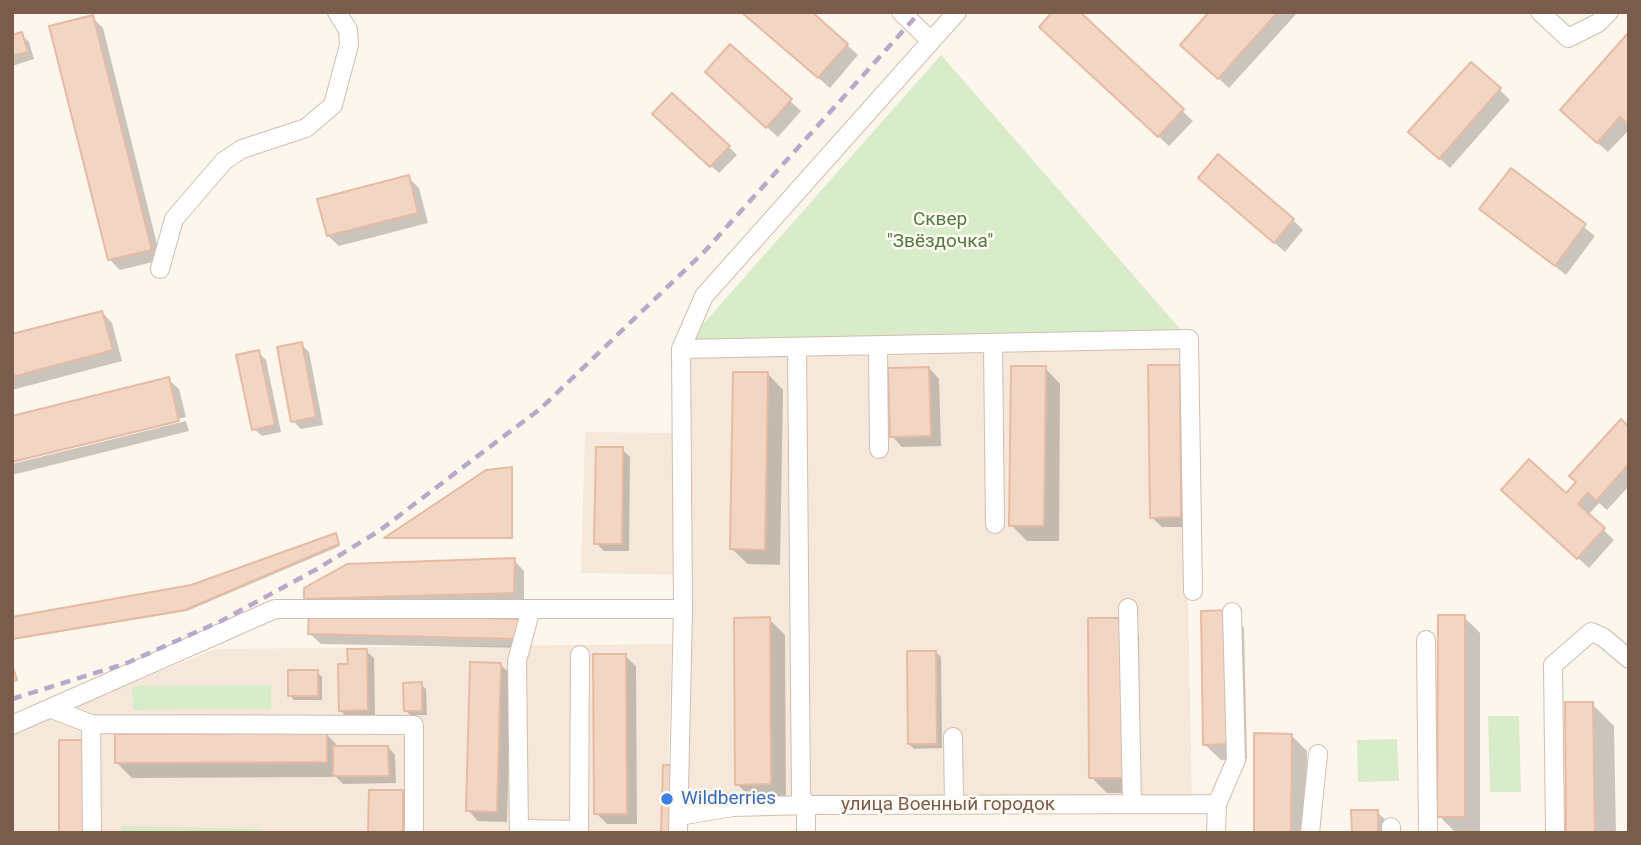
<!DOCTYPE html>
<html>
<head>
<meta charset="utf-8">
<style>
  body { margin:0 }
  #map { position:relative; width:1641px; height:845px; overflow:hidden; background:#fdf6ec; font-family:Roboto,sans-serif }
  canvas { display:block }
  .frame { position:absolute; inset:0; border:14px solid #7a5c4d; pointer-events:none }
</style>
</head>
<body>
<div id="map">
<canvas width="1641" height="845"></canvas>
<div class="frame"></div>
</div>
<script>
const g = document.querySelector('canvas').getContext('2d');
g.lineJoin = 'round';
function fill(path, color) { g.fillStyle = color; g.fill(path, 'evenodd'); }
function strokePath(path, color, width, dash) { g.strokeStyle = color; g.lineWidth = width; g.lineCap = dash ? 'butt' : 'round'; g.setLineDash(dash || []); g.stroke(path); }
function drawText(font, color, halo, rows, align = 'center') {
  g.font = font + ' Roboto,sans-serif'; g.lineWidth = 5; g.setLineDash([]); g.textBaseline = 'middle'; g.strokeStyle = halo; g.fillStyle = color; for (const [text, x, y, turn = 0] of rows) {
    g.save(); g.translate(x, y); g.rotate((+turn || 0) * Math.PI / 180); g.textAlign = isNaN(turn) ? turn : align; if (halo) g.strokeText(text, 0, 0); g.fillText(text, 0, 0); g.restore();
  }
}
const residential = new Path2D(`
  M1183,347l9,452 -401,1 -104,6 3,-231 -109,-2 4,-141 102,1 1,-78z
  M672,644l-6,189h-654v-102l203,-82z`);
const green = new Path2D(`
  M941,55l248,284 -508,10z
  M271,685v24l-138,1 -1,-24z
  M1488,716h31l2,76h-31z
  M1397,739l2,42 -41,1 -1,-42z
  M121,826l141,3v4h-141z`);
const shadow = new Path2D(`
  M1077,12l116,109 -24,25 -118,-109z
  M1212,12h86l-69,76 -36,-33z
  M92,17l11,11 58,232 -41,10 -10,-10z
  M749,18l98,27 11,10 -28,33z
  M21,34l8,8 5,17 -22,7v-30z
  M1629,35v95l-21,22 -36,-31z
  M730,47l71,64 -23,26 -61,-54z
  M1500,90l10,10 -60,68 -29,-26z
  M662,121l67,26 8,8 -18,18z
  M1511,170l84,66 -29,39 -84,-66z
  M408,177l11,11 9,35 -89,23 -11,-10z
  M1210,188l83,32 10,10 -18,22z
  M102,312l10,11 10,38 -110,29v-54z
  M301,344l8,8 14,73 -22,4 -8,-8z
  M258,352l8,8 15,72 -19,4 -8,-7z
  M1179,367l11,10 1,150h-29l-11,-10z
  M929,368l10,11 2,67 -39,1 -10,-11z
  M1045,368l15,16 -1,157h-32l-16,-16z
  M768,374l15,16 -3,175 -32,-1 -16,-15z
  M168,379l11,10 7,28 -174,43z
  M186,421l3,10 -177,44v-11z
  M1629,429v57l-22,24 -8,-7 -11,12 26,25 -25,28 -75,-68 52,-5z
  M622,449l8,8 -1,94h-25l-8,-8z
  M511,469l2,70h-126l99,-67z
  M336,535l4,11 -153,65 -175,29v-21l180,-33z
  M514,560l10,11v32l-208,6 -10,-10z
  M1228,612l16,16 3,131 -26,1 -16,-15z
  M1464,617l16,16v199h-25l-16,-16z
  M769,619l16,16 1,164 -33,1 -16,-16z
  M1124,619l15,16 1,158h-33l-16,-16z
  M518,621l10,27 -207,-4 -11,-10z
  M366,651l8,7 1,59 -27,1 -8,-8z
  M936,652l5,5 1,91 -28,1 -5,-5z
  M625,656l11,10 1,158h-30l-11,-11z
  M501,665l10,10 -4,147 -29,-1 -10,-11z
  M317,672l5,5v23h-28l-5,-5z
  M421,684l5,5 1,26h-17l-5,-5z
  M1592,704l22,22 2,107h-48z
  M326,734l14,14 48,-1 7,8 1,28 -53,1 -7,-7 -204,1 -15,-15z
  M1291,735l16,16 -1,82h-51z
  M402,792l16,16v25h-48z
  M1377,812l16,15v6h-40z`);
const building = new Path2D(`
  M741,12h71l36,32 -30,34z
  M1052,12h28l104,97 -26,28 -119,-110z
  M1209,12h69l-60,67 -38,-34z
  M93,15l59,235 -44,10 -59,-234z
  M22,32l6,20 -16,4v-21z
  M1629,32v93l-9,-8 -23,26 -37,-33z
  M730,44l62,55 -26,29 -61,-56z
  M1471,62l30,26 -62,71 -31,-27z
  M672,93l58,53 -20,21 -58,-53z
  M1218,154l76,65 -20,24 -76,-65z
  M1511,168l75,56 -31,42 -76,-57z
  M409,175l9,38 -91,23 -10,-37z
  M102,311l11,39 -101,27v-43z
  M302,342l14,75 -25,5 -14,-75z
  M259,350l16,75 -23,5 -16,-75z
  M1148,365h32l1,152 -31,1z
  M1011,366h35l-2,160h-35z
  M929,367l2,69 -41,1 -2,-69z
  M733,372h35l-3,178 -35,-1z
  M169,377l10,44 -167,41v-46z
  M1621,419l8,8v37l-33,37 -8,-8 -10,11 27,24 -28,31 -76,-69 28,-31 37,34 10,-11 -7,-6z
  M596,447h27l-1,97h-28z
  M512,467v71h-128l102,-68z
  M336,533l3,11 -154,66 -173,29v-22l179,-32z
  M515,558l-1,35 -210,6v-11l43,-24z
  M1229,610l3,134 -29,1 -2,-134z
  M309,614l210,5 -1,20 -210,-5z
  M1438,615h27v202h-28z
  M770,617l1,167 -36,1 -1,-167z
  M1088,618h36l1,160h-36z
  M347,649h20l1,61 -29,1 -1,-47h10z
  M907,651h29l1,93h-29z
  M593,654h33l1,160h-33z
  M470,662l31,1 -4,149 -31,-1z
  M12,664l5,16 -5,1z
  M288,670h30v26h-30z
  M422,682v29h-18l-1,-28z
  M1565,702h28l2,131h-29z
  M327,733v29l-212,1v-29z
  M1254,733l38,1 -1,99h-37z
  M59,740h25v93h-25z
  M333,746h55l1,30h-56z
  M663,765h11l-2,68h-11z
  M369,790h34v43h-35z
  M1351,810h27v23h-26z`);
const minor = new Path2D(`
  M901,12l29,28
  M1540,12l28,26 30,-15 11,-11
  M160,269l14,-50 50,-58 18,-12 64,-21 27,-23 16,-60 -1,-15 -11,-18
  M993,345l2,179
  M878,346l1,103
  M797,348l4,447 5,10v28
  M681,349l508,-10 4,252
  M1128,608l4,196
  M1426,640l2,193
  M52,709l39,15 323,1v108
  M91,724l1,109
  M12,725l263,-116h408
  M953,737l1,67
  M679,816l54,-9 73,-2 411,-1
  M1391,827v6
  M519,829l60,1
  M519,833l-2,-172 14,-52
  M579,833l1,-178
  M678,833l5,-224 -2,-260 23,-53 253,-284
  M1216,833l1,-29 19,-44 -4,-148
  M1310,833l8,-79
  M1555,833l-2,-168 38,-33 12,5 26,22`);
const rail = new Path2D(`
  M12,699l115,-36 94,-42 96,-52 62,-38 96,-73 65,-49 165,-158 215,-239`);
const markers = [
  [667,799,7,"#3f7fe0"]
];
const parkNames = [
  ["Сквер",940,220],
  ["\"Звёздочка\"",940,242]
];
const shopNames = [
  ["Wildberries",681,799]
];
const streetNames = [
  ["улица Военный городок",948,805]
];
fill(residential, '#f5e8da');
fill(green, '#d8ecc9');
fill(shadow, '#0003');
fill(building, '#f3d5c3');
strokePath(building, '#e6bba3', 2);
strokePath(minor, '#d1beb0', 20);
strokePath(minor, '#fff', 18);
strokePath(rail, '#b9a8c9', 4.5, [10, 7]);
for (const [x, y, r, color] of markers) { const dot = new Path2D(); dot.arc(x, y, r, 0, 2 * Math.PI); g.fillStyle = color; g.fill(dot); strokePath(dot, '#fffaf3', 2.5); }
drawText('19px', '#537a41', '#fffaf3', parkNames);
drawText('19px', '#366cbe', '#fffaf3', shopNames, 'left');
drawText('19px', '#7a5c4d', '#fffaf3', streetNames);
</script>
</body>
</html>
